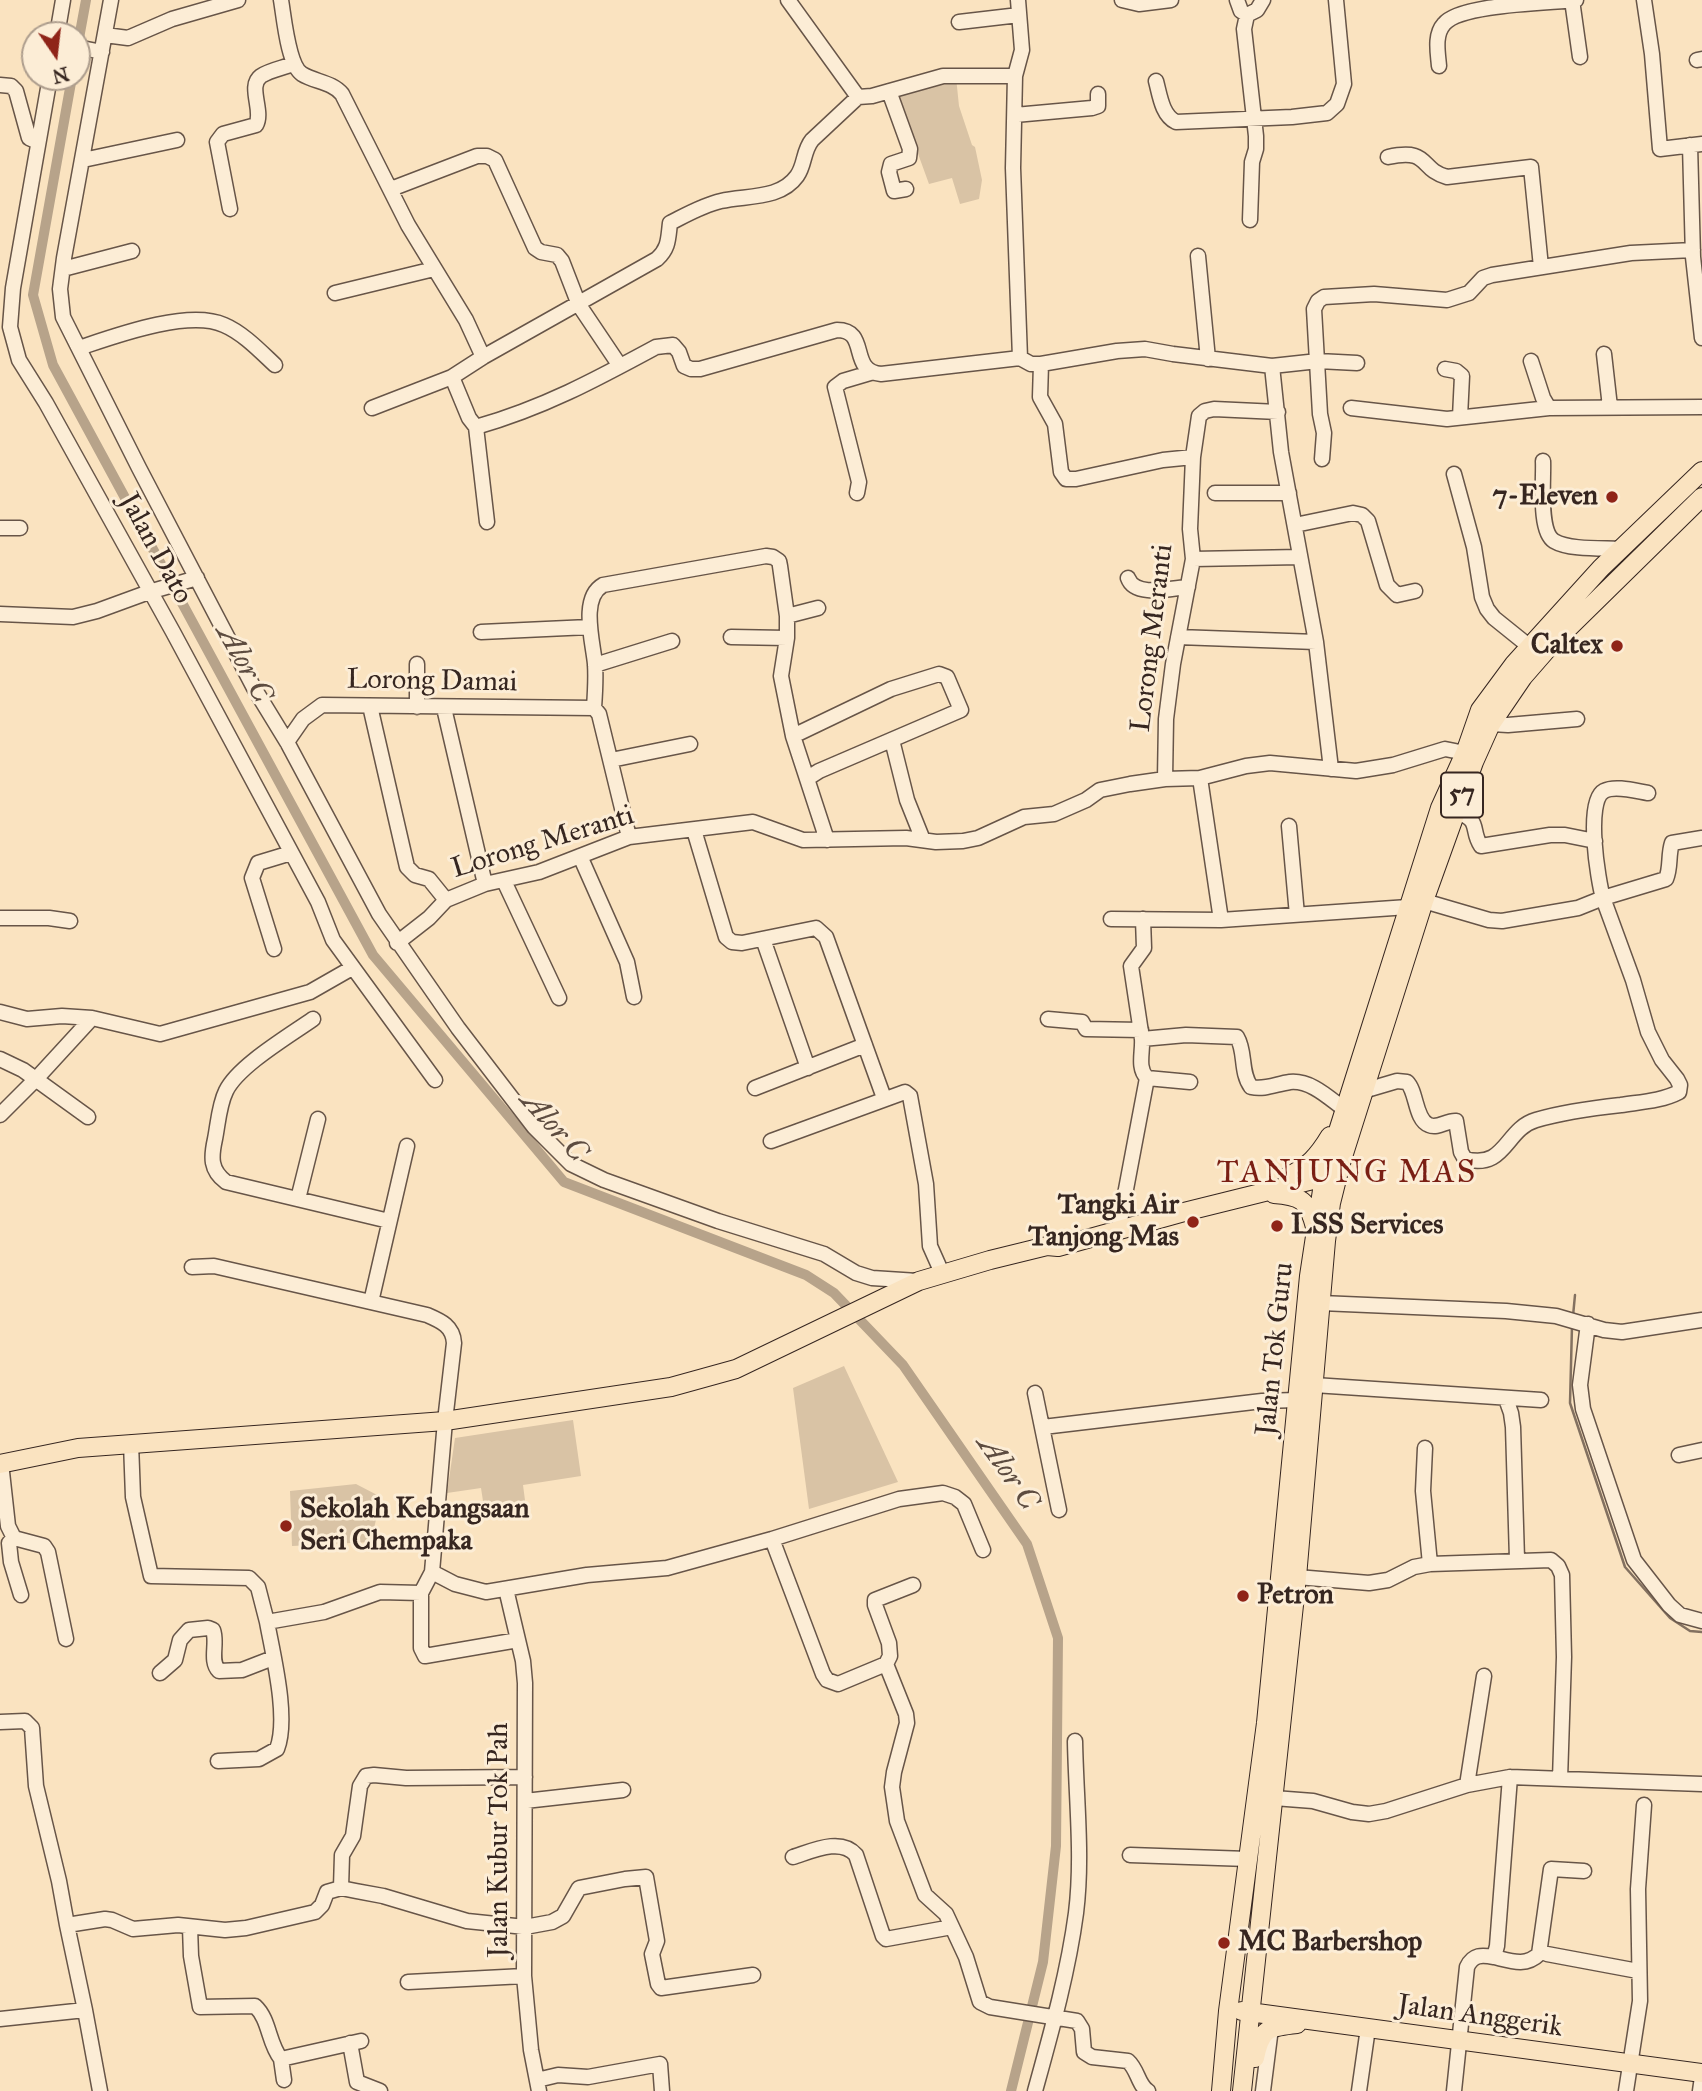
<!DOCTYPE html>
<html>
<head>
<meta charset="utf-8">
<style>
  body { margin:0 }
  #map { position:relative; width:1702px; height:2091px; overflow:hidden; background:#fae3c0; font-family:"IM FELL Great Primer",serif }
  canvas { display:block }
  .north { position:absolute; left:21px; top:21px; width:70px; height:70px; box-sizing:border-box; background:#fcedd6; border:2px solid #ad9d8d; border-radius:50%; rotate:166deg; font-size:19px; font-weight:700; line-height:28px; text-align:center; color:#362620 }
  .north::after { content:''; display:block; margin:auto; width:24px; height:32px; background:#8f2418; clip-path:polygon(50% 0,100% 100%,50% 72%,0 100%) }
</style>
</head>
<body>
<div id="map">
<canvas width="1702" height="2091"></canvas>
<div class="north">N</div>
</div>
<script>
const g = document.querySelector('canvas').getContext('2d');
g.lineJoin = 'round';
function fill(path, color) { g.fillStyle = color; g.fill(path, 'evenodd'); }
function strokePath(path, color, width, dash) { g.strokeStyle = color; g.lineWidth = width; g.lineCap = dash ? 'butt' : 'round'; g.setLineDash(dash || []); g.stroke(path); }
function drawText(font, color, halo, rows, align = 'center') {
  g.font = font + ' "IM FELL Great Primer",serif'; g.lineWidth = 6; g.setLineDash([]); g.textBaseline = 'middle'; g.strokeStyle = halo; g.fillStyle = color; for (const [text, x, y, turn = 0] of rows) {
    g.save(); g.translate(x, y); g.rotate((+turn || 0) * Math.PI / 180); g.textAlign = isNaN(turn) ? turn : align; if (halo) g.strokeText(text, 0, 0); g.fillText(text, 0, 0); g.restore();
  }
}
const green = new Path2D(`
  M956,77l3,29 13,39 3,2 7,33 -3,19 -19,5 -8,-26 -23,6 -32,-88z
  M844,1366l54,116 -89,27 -16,-121z
  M573,1420l8,56 -58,9 3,23 -41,6 -4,-26 -34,5 8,-55z
  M356,1484l25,13 -10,45 -79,4 -2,-55z`);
const stream = new Path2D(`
  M1573,1316l2,-21
  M1572,1326l-2,77 55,164 45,51 20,13 12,1`);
const canal = new Path2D(`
  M77,49l9,-49
  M72,77l-39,218 20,70 320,590 191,227 242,93 28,18 69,72 124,179 31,94 -2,208 -13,116 -32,129`);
const minor = new Path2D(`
  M111,0l-47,258 -4,31 3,28 76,151 115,220 33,54 92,172 79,114 76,99 37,37 33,16 114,41 106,33 32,19 16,5 46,3
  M281,0c3,17 7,65 21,74 13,8 30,8 40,20l66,131 58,95 17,37 -31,20 17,41 7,9 11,95
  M788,0l70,97 14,-1 71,-20h72
  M1018,0l4,50 -7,26 -2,92 7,190
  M1122,0l17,4 32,-4
  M1237,0l4,11 6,4
  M1572,0l8,57
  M1644,0l8,54 8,95 42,-5
  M959,22l60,-7
  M57,35l6,-35
  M105,35l23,3 44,-19 66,-19
  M77,47l25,5
  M1697,60l5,-1
  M1439,66c-1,-13 -5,-31 5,-42 16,-20 104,-21 132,-24
  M50,77l-37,211 -3,39 9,33 27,43 127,229 145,270 15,38 102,140
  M1156,81c4,15 6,34 20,41l116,-5 35,-4 10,-9 7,-20 -8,-84
  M0,85l11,1 5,5 13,47 9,4
  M889,91l21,58 -1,9 -18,6 -2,8 5,19 12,-2
  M1015,115l77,-7 6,-2v-12
  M1690,145l3,112 9,81
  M1388,157c43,-9 30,12 59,20l84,-10 10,100
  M83,160l94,-20
  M391,189l86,-33h10l8,4 40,88 6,4 16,3 5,6 17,44 41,61
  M230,209l-13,-67 6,-8 33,-9c8,-14 -9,-39 5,-49 9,-6 22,-8 32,-12
  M1250,220l2,-58 4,-13v-13l-12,-107 3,-14 10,-5 6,-10
  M1198,256l10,103
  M63,269l69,-18
  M335,293l99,-24
  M79,348c36,-12 109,-39 145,-23 19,8 36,26 51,40
  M1604,354l6,53
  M483,357l174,-98c12,-11 11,-20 13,-36 16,-8 33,-18 51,-22 25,-6 59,-1 76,-25 8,-11 6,-25 15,-36l46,-43
  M1531,361l12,37 6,10
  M1041,364l-1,33 15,27 6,48 5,7h10l87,-19 30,-3
  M1272,366l9,86 35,190 15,127
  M1445,369l11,2 6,5 -2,41
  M372,408l80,-31
  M1351,408l96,11 102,-11 153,-1
  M476,427c67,-19 119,-47 180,-80l17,-2 6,7 5,14 7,3h9l137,-39c33,0 11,41 44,44l139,-16 11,6h10l76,-13 28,-2 28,5 99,12 46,-5 39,2
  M1322,459l2,-26 -4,-19 -6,-105 4,-8 6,-4 50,-3 73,6 22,-7 14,-15 9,-3 139,-22 62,-3
  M1543,461c1,18 -5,70 11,80 15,9 49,7 67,8
  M1454,474l20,73 8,50 5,12 7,9 36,29
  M857,493l2,-11 -24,-95 8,-6 27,-8
  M1215,493h74
  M1295,525l58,-12 9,2 6,6 19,64 10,10 18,-4
  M0,528h20
  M1193,559l107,-2
  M1128,578c7,20 44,10 60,9
  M0,614l73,3 24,-6 52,-19 48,-14
  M787,616l31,-8
  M481,632l108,-5
  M731,637l56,1
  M1178,637l138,5
  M595,665l77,-24
  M370,706l37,161 8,8 14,4 17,21
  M417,707v-43
  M444,708l41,176
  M594,708c1,-14 2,-30 1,-44 -2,-22 -15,-66 8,-79l163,-29 7,1 6,4 1,5 7,50v22l-6,38 12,60 34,104
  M1491,724l17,1 69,-6
  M793,736l98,-47 48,-15 8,3 14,33 -142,61 -11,7
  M892,740l15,60 16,40
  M287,742l16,-23 19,-14 272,3 5,6 30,123
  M611,760l79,-16
  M1200,778l21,142
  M1165,779l1,-60 7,-55 20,-105 -3,-30 3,-72 6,-41 6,-5 9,-2 64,3
  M1648,793c-12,-2 -33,-8 -44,-2 -19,10 -6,89 -1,107l63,-19c5,-11 2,-24 6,-36l30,-5
  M1456,812c26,8 14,18 25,34l69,-11h15l30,6
  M1289,826l8,89
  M694,830l32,107 6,5 10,1 74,-15 10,9 58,161
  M580,856l47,106 7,35
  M504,881l55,117
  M0,918h49l21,3
  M1111,919l110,1 187,-13
  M763,939l45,129
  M397,943l32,-25 17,-18 39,-16 54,-12 90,-35 124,-15 50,18 103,-2 30,4 27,-1 15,-3 46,-21 30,-3 32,-14 14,-10 30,-6 35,-5 35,-1 46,-12 24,-3 86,8 37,-6 52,-16 20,4
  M274,949l-22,-71 6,-15 33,-10
  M0,1012l27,7 35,-3 30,2 68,16 150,-42 42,-24
  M313,1019c-24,17 -75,47 -87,72 -7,14 -8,33 -11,48 -4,18 -5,31 11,43l163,39
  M1048,1019l34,3 4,7 55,1
  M1142,1039l-11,-73 13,-18 -1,-29
  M0,1059l23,11 65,47
  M1190,1082l-43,-4c-10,-10 -4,-26 -5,-39l44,-4 51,2c9,15 3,35 14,50 14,3 25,-3 39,-5 21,-2 39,16 54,27
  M755,1088l110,-43
  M1363,1091l34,-10 10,1c10,10 8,38 22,43 9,4 18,-5 27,-4l5,31 4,7c41,11 40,-30 71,-39 27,-8 57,-12 85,-15 19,-3 41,-4 58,-13l1,-7 -3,-6 -15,-19 -14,-28 -15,-52 -30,-82 -25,10 -76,13 -13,-1 -65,-19
  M0,1115l36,-36 56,-61
  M771,1141l134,-49 5,4 16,88 4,62 12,27
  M298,1199l20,-80
  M1120,1221l27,-143
  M371,1302l36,-156
  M1321,1303l185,8 50,5 48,14 18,2 80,-12
  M1588,1324l-8,61 3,24 51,151 35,45 11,10 22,6
  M1314,1385l227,15
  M1035,1393l24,117
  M1506,1399l5,14 2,14 4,132
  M1043,1427l219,-26 35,-1
  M131,1443l2,54 18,79 98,2 9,9 9,35 57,-10 56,-20 41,1 11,-21 13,-151 9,-78c-1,-17 -13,-22 -27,-28l-213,-49 -22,1
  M1425,1448l-2,43 7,73
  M1679,1455l23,-5
  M1,1463l7,63 6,12 30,8 4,6 18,87
  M14,1538l-5,5 2,19 10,33
  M772,1539l51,135 4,6 11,4 48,-20 4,-8 -1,-13 -14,-38v-5l38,-15
  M432,1572l23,12 31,8 101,-17 80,-7 105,-29 127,-40 44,-6 12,4 9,7 19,46
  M1297,1577l72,6 19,-3 26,-13 16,-3 121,-4 7,6 4,9 2,82 -4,122
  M506,1589l17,72 2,22 -1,293 7,74 8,41
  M421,1593v55l4,8 93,-16
  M886,1664l20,50 1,9 -13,49 -2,15 5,34 28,74 21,19 20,43 14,45 10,5 87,14 5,8 2,23 8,5 36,4c10,9 10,24 20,30
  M160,1673l15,-13 5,-20 9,-10 19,-2 5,2c5,13 -4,31 6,41l23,-1 31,-12
  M0,1722l25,-1 7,7 4,58 23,95 8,44
  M218,1761l41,-2 18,-10c12,-31 -4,-94 -10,-127
  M1467,1785l17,-109
  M1274,1798l39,3 39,11 17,2 17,-3 81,-26 43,-8 192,7
  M525,1801l98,-11
  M1130,1855l118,4
  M793,1857c19,-6 48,-20 63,-2l27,81 3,3 66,-12
  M341,1888l1,-33 11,-19 7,-50 6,-10 8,-1 32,3 119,-1
  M190,1927l1,29 9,51 55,-1c15,14 13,37 26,53l80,-18
  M1547,1954l91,17
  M1494,1957c17,4 32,10 45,-3l12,-85 33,2
  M408,1982l116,-6
  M85,2010l15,81
  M0,2019l85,-9 -18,-85 38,-6 7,1 21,9 45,-4 47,5 21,-2 69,-16 7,-7 5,-13 14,-4 15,3 27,5 84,25 58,6 27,-5 11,-6 16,-28 46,-9 21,-2 11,64 -5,13 6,30 3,4 92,-13
  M350,2043l7,39 23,9
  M281,2059l3,21
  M537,2080l21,-5 30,2 72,-13 2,27
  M1035,2091c16,-58 33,-118 41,-178 7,-56 0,-115 -1,-172
  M1263,2091l8,-63
  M1359,2091l9,-63
  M1454,2091l13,-124c6,-13 15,-12 27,-10l3,-11 13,-169
  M1626,2091l14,-90 -2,-112 6,-84
  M1700,2091l2,-14`);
const major = new Path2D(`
  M1288,1176c20,-9 30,-20 42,-40
  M1274,1194c27,2 34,6 41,33
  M0,1464l78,-16 367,-27 226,-34 65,-18 183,-88 71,-21 57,-14 11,1 126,-35 149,-37
  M1242,2011l460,62
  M1255,2058c6,-30 13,-31 42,-34
  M1221,2091l7,-80 38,-288 43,-447 15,-99 14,-46 102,-323 25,-55 15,-43 34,-46 87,-96 101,-97
  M1242,2091l55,-514 29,-336 5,-38 10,-40 83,-262 50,-139 17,-38 32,-47 27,-31 152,-149`);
const markers = [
  [1612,497,7,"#8f2418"],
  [1617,646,7,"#8f2418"],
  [1193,1222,7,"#8f2418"],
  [1277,1226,7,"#8f2418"],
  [286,1526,7,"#8f2418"],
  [1243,1596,7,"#8f2418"],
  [1224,1943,7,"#8f2418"]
];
const shields = [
  [1462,795,42]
];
const shieldNames = [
  ["57",1462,795]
];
const poiNames = [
  ["7-Eleven",1598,497,"right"],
  ["Caltex",1603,646,"right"],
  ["Tangki Air",1179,1206,"right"],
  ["Tanjong Mas",1179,1238,"right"],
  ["LSS Services",1291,1226],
  ["Sekolah Kebangsaan",300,1510],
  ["Seri Chempaka",300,1542],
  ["Petron",1257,1596],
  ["MC Barbershop",1238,1943]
];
const streetNames = [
  ["Jalan Dato",155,549,61],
  ["Lorong Meranti",1153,638,-83],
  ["Lorong Damai",432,682,1],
  ["Lorong Meranti",543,843,-17],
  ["Jalan Tok Guru",1276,1349,-84],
  ["Jalan Kubur Tok Pah",500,1840,-90],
  ["Jalan Anggerik",1480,2017,8]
];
const waterNames = [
  ["Alor C",243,664,61],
  ["Alor C",553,1127,48],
  ["Alor C",1007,1473,55]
];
const quarterNames = [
  ["TANJUNG MAS",1347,1174]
];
fill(green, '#d9c3a5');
strokePath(stream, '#837160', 2.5);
strokePath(canal, '#b7a38a', 10);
strokePath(minor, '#675548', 17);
strokePath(major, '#362620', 20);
strokePath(minor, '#fcedd6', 14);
strokePath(major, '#fae3c0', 18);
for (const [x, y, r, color] of markers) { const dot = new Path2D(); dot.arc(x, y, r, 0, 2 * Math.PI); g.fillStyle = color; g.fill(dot); strokePath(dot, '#fcedd6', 2.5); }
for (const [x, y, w] of shields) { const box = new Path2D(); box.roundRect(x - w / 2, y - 22.5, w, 45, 5); g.fillStyle = '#fcedd6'; g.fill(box); strokePath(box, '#362620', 2); }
drawText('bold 26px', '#362620', null, shieldNames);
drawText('bold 28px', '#362620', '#fcedd6', poiNames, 'left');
drawText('28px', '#362620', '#fcedd6', streetNames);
drawText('italic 30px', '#5d4c40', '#fcedd6', waterNames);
g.letterSpacing = '2px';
drawText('32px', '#7a1f14', '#fcedd6', quarterNames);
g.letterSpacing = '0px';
</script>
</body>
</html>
